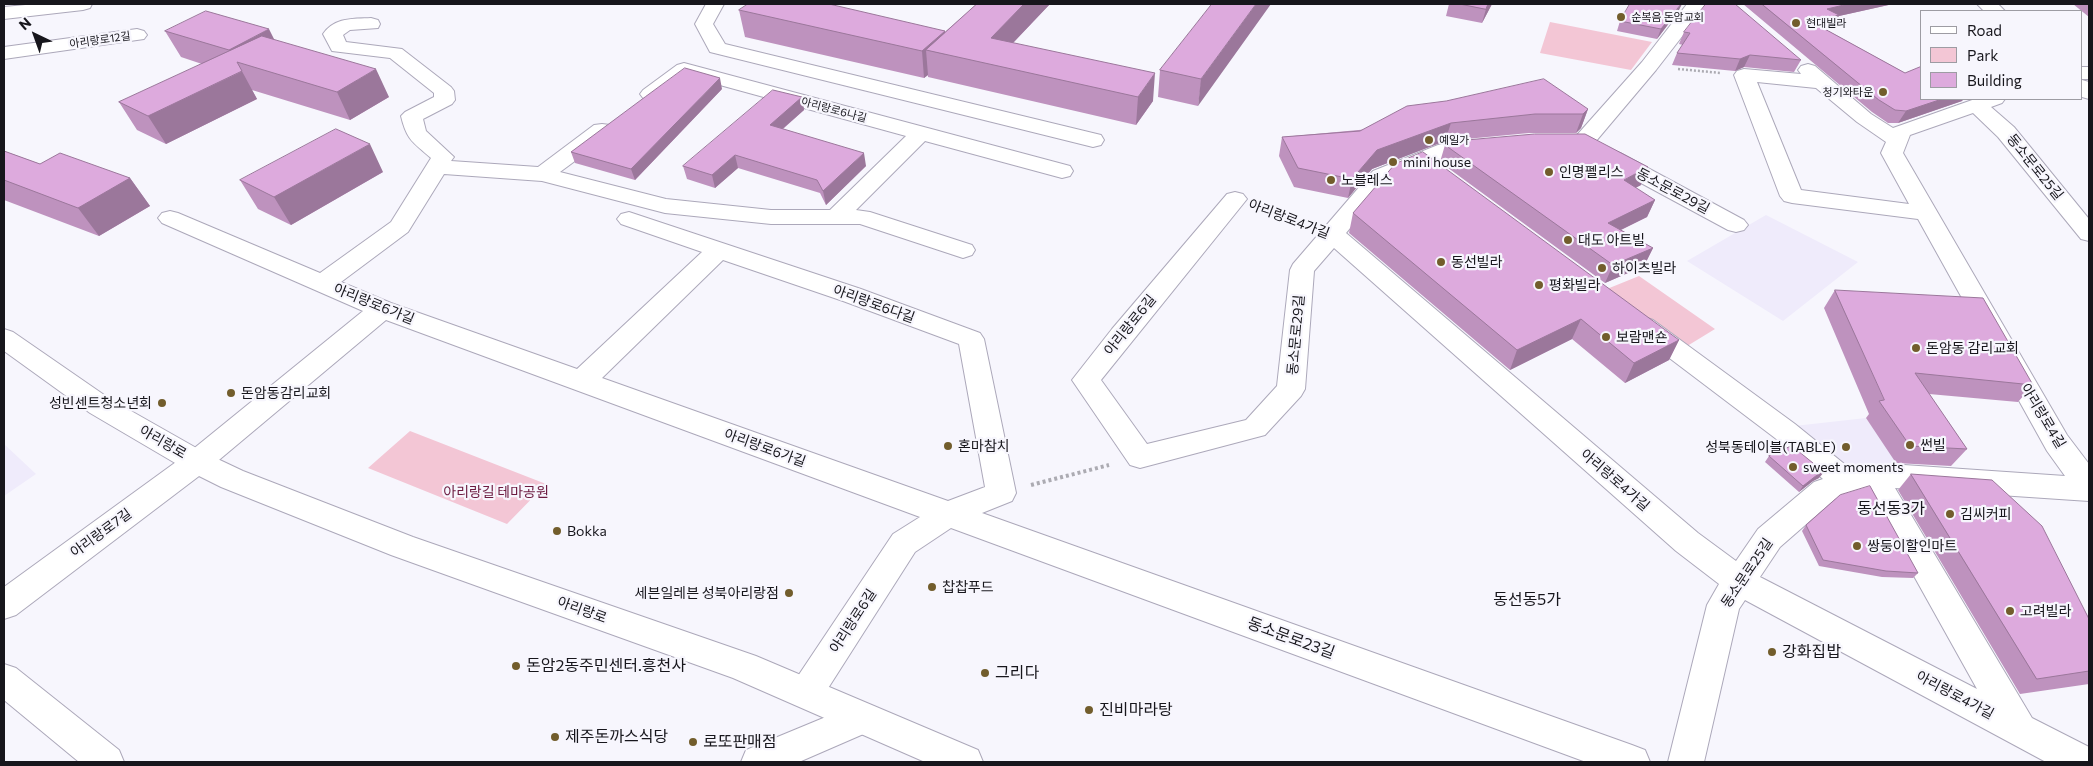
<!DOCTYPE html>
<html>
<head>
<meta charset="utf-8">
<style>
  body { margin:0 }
  #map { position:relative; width:2093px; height:766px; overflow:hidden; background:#f7f6fd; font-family:Commissioner,sans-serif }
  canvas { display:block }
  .frame { position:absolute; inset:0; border:5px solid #17161c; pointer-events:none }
  .legend { position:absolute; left:1920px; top:10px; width:162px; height:90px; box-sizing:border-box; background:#f7f6fd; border:1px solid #9d9ca3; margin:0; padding:6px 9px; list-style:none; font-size:15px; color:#17161c }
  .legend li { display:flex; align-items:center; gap:10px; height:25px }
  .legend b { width:25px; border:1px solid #9d9ca3 }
  .north { position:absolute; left:10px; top:10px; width:50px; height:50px; -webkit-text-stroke:4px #f7f6fd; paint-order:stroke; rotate:318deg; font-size:14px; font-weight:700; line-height:20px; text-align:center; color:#17161c }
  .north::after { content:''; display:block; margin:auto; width:18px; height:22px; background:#17161c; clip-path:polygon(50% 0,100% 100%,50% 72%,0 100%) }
</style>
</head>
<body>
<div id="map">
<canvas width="2093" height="766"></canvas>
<div class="frame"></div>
<ul class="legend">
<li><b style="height:6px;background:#fff"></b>Road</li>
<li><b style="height:14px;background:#f3c6d5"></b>Park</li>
<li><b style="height:14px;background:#dad"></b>Building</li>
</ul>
<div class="north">N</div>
</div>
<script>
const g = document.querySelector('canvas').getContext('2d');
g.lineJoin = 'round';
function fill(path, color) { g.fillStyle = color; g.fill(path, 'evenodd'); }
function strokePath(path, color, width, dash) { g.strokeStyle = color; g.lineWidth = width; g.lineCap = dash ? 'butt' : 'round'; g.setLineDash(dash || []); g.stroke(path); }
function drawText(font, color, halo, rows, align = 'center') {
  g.font = font + ' Commissioner,"Noto Sans KR",sans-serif'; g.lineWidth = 4.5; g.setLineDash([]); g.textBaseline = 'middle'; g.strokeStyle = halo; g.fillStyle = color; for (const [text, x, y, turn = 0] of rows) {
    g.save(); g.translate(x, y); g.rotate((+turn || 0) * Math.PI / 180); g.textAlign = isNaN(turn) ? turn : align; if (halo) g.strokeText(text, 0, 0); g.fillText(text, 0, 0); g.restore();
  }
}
const built = new Path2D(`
  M1766,215l92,47 -75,59 -96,-60z
  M1866,418l38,54 -56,8 -63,-53z
  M4,444l32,30 -32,22z`);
const green = new Path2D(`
  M1550,22l102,20 -21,28 -91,-17z
  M1639,276l76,53 -36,22 -77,-60z
  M410,431l136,53 -39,40 -139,-56z`);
const pathFar2 = new Path2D(`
  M1678,69l43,4`);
const pathFar1 = new Path2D(`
  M1260,208l46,17`);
const path = new Path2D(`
  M1031,485l78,-20`);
const minor = new Path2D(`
  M36,4h56l-2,4 -7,2 -79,9v-12z
  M706,4h18l-11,20 12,20 376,91 3,5 -3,5 -8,2 -383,-95 -15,-28z
  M1687,4h23l-9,8 -45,58 -65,77c-14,3 -31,3 -45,0l-3,-5 3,-5 31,-2 65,-73z
  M1977,4h21l7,7h-21z
  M371,18l7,2 2,4 -2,4 -28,2 -7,5 3,7 56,7 49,38 3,4 1,9 -3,4 -29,15 3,12 28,26 -3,4 87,6 56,-42 8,-1 8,1 3,5 -3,5 -50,37 106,27 105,11h59l76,-74 -219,-60c-13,10 -27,27 -44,22l-3,-4 3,-4 34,-25 7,-2 386,103 3,5 -3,5 -8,2 -137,-37 -69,69 14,2 102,33 3,5 -3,5 -9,3 -103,-34h-89l-106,-11 -123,-32 -98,-7 -36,58 -67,50 50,21 186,66 125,-117 -81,-28 -4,-5 4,-5 8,-2 232,77 119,44 4,6 32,154 -4,8 -30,12 650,232 13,5 5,12h-64l-635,-234 -36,24 -97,152 -12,5 -12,-5 -5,-11 5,-11 99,-148 27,-17 -534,-197 -179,150 -191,145 -12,4v-32l183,-133 176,-143 -201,-88 -4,-5 4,-5 8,-2 8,2 142,60 71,-51 40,-64c-18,-16 -24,-17 -30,-42l4,-4 29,-15v-4l-44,-35 -58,-7 -9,-17c12,-17 30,-15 48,-16zM723,260l120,41 116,43 26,143 -37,14 -346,-123z
  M137,29l7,2 3,4 -3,4 -140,20v-12z
  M1808,64l7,2 56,48 22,14 82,-29h30l-3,4 -11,4 23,20 75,92v22l-8,-2 -83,-102 -25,-24 -63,22 -7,18 164,282 22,29v37l-194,-13 137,230 57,29v15h-43l-301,-162 -6,9 -35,153h-36l39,-157 12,-21 -43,-33 -342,-303 -20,23 -9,118 -4,7 -36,39 -125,33 -10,-3 -58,-85 40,-51 115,-135 8,-2 8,2 4,5 -4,5 -142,176 46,64 99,-24 31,-34 13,-116 3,-6 80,-93 65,-26 41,-5 8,2 3,5 -3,5 -37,4 -61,25 -43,52 352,300 38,28 22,-32 56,-47 9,-3 -48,-41 -140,-106 -4,-6 4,-6 9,-3 9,3 142,104 58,47 20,-5 31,-1 161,11 -18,-25 -129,-232 -126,-16 -8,-2 -4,-5 -46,-121 3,-4 7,-2 57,5 -3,-4 3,-4zM1757,82l59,6 41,34 29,20 -5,11 28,51 -108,-14zM1866,490l111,199 -217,-112 20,-30 55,-48z
  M2082,80l7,2v17l-7,-2z
  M1612,151l8,2 124,67 4,5 -4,5 -8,2 -8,-2 -124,-67 -3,-5 3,-5z
  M4,664l12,4 103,82 5,12h-45l-75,-62z
  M862,702l13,5 5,11 -5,11 -76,33h-58l5,-12z`);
const tertiary = new Path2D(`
  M2082,67h7v12h-7z`);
const secondary = new Path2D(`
  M4,329l9,3 97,67 97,55 36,17 170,66 343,119 222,94 5,12h-58l-192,-84 -342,-123 -170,-68 -34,-17 -97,-57 -86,-62z`);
const wall = new Path2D(`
  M977,4h73l-37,39 140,58 -17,24 -208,-48v-2l-4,3 -179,-41 -6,-27 206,21v1z
  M1212,4l-14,102 -40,-9 2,-27z
  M1449,4h43l-10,19 -36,-7z
  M1743,4h150l-54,12 -6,11 -8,2 80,44 57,28 -64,22h-10l-16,-11z
  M2073,4h16v13z
  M1679,10l-22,29 -40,-8 3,-10z
  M165,31l110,9 114,57 -39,23 -98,-30 5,9 -91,45 -29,-14 -18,-28 83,-38 -21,-7z
  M1684,32l117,28 -7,12 -50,-5 -9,4 -63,-6 5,-12 6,-8 -4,-1z
  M722,89l-87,91 -60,-17 -4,-11z
  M802,97l2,13 -21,19 83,37 -40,39 -6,-12 -82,-25 -23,20 -28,-9 -4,-13z
  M1588,109l-7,19 -5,5h-47l-84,8 -73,28 -24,29 -54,-11 -15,-31 3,-19z
  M1445,145l196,40 -6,3 20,12 -8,17 -26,13 32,18 -9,18 -39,17 -165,-121z
  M4,151l36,13 90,14 20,28 -51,30 -95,-36z
  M383,172l-92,53 -33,-16 -18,-29z
  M1353,213l326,127 -10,20 -44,23 -53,-44 -62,31 -161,-137z
  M1835,290l198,95 -15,17 -89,-8 38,55 -16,17 -55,-3 -30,-45 3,-4 -45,-106z
  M1769,456l50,22 -6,3 -14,11 -34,-30z
  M1911,474l178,145v65l-69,10 -122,-204z
  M1806,525l112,48 -5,5 -31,-1 -63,-11 -17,-35z`);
const shadedWall = new Path2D(`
  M1024,4h26l-58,61 -1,-27z
  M1256,4h15l-73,102 3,-27z
  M1488,4h4l-10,19 4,-14z
  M1681,4h1l-3,6 -22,29 4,-10z
  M1848,4h45l-54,12 -6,11 -27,7 6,-12 15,-13z
  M269,29l13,26 -45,7 20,37 -91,45 -18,-28 93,-44 -12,-22z
  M945,31l2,24 -21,-5 2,25 -4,3 -2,-27z
  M1750,55l-6,12 -9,4 5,-12z
  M376,69l13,28 -39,23 -13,-28z
  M1155,73l-2,28 -17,24 2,-28z
  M720,78l2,11 -87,91 -4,-11z
  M802,97l2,13 -32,28 -2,-13z
  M1942,99h22l-2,2 -64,22 8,-12z
  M1588,109l-7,19 -5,5 7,-19z
  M1451,123l-6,18 -73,28 -24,29 4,-19 25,-29z
  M370,144l13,28 -92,53 -17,-28z
  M864,153l2,13 -40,39 -3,-14z
  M735,155l3,13 -23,20 -3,-13z
  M1648,167l-7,18 -25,13 8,-18z
  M130,178l20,28 -51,30 -21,-28z
  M1655,200l-8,17 -47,23 8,-17z
  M1653,248l-9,18 -39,17 8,-18z
  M1581,319l-9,20 -62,31 7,-20z
  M1679,340l-10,20 -44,23 9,-20z
  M1824,472l-5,6 -6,3 -14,11 4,-6 14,-11z`);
const building = new Path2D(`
  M748,4h81l116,27 -23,20 -183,-41z
  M977,4h47l-33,34 164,35 -17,24 -212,-47z
  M1212,4h44l-55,75 -41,-9z
  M1460,4h28l-2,5z
  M1630,4h51l-20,25 -41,-8z
  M1706,4h29l66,56 -51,-5 -10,4 -63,-6 13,-20 -6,-1z
  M1762,4h86l-21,5 12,6 -27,7 93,51 17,-7v33h20l-36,12 -11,-1 -16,-10z
  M206,11l63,18 -40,21 -64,-19z
  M262,36l114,33 -39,23 -100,-30 5,9 -94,45 -29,-14z
  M685,68l35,10 -89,91 -60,-17 74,-55z
  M1544,79l44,30 -5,5h-48l-84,9 -74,27 -25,29 -54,-11 -16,-31 78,-6 47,-25 39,-5z
  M773,90l29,7 -32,28 94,28 -41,38 -6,-11 -82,-25 -23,20 -29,-9z
  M336,129l34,15 -96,53 -34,-17z
  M1535,134h50l63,33 -24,13 31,20 -47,23 45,25 -40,17 -168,-120 11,-4z
  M4,151l36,13 20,-11 70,25 -52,30 -74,-28z
  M1423,152l256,188 -45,23 -53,-44 -64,31 -164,-137 42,-49z
  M1835,290l148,8 50,87 -118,-12 52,76 -57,-3 -31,-45 5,-1z
  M1792,446l32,26 -7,3 -14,11 -34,-30z
  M1911,474l81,6 50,46 47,93v52l-52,8z
  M1870,486l48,87 -32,-2 -63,-11 -17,-35 34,-30z`);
const markers = [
  [1621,17,5,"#725d2c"],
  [1796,23,5,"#725d2c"],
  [1883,92,5,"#725d2c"],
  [1429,140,5,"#725d2c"],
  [1393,162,5,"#725d2c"],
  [1549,172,5,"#725d2c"],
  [1331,180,5,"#725d2c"],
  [1568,240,5,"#725d2c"],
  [1441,262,5,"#725d2c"],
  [1602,268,5,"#725d2c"],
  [1539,285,5,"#725d2c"],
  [1606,337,5,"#725d2c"],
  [1916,348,5,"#725d2c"],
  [231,393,5,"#725d2c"],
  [162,403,5,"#725d2c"],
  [1910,445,5,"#725d2c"],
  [948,446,5,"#725d2c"],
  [1846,447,5,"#725d2c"],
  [1793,467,5,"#725d2c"],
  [1950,514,5,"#725d2c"],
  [557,531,5,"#725d2c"],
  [1857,546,5,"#725d2c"],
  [932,587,5,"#725d2c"],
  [789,593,5,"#725d2c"],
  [2010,611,5,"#725d2c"],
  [1772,652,5,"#725d2c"],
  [516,666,5,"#725d2c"],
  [985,673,5,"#725d2c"],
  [1089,710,5,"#725d2c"],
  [555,737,5,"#725d2c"],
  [693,742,5,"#725d2c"]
];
const farPoinames = [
  ["순복음 돈암교회",1631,17],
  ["현대빌라",1806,23],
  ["청기와타운",1873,92,"right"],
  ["예일가",1439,140]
];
const farStreetnames = [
  ["아리랑로12길",100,40,-8],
  ["아리랑로6나길",834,110,15]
];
const poiNames = [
  ["mini house",1403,162],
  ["인명펠리스",1559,172],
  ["노블레스",1341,180],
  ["대도 아트빌",1578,240],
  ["동선빌라",1451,262],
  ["하이츠빌라",1612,268],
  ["평화빌라",1549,285],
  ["보람맨숀",1616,337],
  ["돈암동 감리교회",1926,348],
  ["돈암동감리교회",241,393],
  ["성빈센트청소년회",152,403,"right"],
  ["썬빌",1920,445],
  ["혼마참치",958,446],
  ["성북동테이블(TABLE)",1836,447,"right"],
  ["sweet moments",1803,467],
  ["김씨커피",1960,514],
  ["Bokka",567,531],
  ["쌍둥이할인마트",1867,546],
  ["찹찹푸드",942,587],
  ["세븐일레븐 성북아리랑점",779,593,"right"],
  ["고려빌라",2020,611]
];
const streetNames = [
  ["동소문로25길",2035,167,51],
  ["동소문로29길",1673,191,28],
  ["아리랑로4가길",1289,219,21],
  ["아리랑로6가길",374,304,22],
  ["아리랑로6다길",874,304,20],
  ["아리랑로6길",1130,325,-51],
  ["동소문로29길",1296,335,-85],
  ["아리랑로4길",2043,416,59],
  ["아리랑로",163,442,30],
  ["아리랑로6가길",765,448,20],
  ["아리랑로4가길",1615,480,41],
  ["아리랑로7길",101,533,-36],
  ["동소문로25길",1747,573,-56],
  ["아리랑로",582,610,20],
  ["아리랑로6길",853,621,-57],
  ["아리랑로4가길",1955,695,28]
];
const parkNames = [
  ["아리랑길 테마공원",496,492]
];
const quarterNames = [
  ["동선동3가",1891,509],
  ["동선동5가",1527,600]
];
const nearStreetnames = [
  ["동소문로23길",1291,638,20]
];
const nearPoinames = [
  ["강화집밥",1782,652],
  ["돈암2동주민센터.흥천사",526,666],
  ["그리다",995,673],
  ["진비마라탕",1099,710],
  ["제주돈까스식당",565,737],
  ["로또판매점",703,742]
];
fill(built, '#efebfb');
fill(green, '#f3c6d5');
strokePath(minor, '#aca8ba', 2);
strokePath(tertiary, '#aca8ba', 2);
strokePath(secondary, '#aca8ba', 2);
strokePath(pathFar2, '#acabb2', 2.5, [2, 2]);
strokePath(pathFar1, '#acabb2', 3, [2.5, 2.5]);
strokePath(path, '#acabb2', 4, [3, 3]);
fill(minor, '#fff');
fill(tertiary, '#fff');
fill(secondary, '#fff');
fill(wall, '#be92be');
fill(shadedWall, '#9b779b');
fill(building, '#dad');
strokePath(building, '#9b779b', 1);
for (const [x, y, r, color] of markers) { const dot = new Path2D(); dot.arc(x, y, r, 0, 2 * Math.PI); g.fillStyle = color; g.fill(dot); strokePath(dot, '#f7f6fd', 2); }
drawText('11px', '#17161c', '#f7f6fd', farPoinames, 'left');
drawText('11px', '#17161c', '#f7f6fd', farStreetnames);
drawText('14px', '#17161c', '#f7f6fd', poiNames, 'left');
drawText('14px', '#17161c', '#f7f6fd', streetNames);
drawText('14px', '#6c1b40', '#f7f6fd', parkNames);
drawText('16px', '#17161c', '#f7f6fd', quarterNames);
drawText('16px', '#17161c', '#f7f6fd', nearStreetnames);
drawText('16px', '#17161c', '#f7f6fd', nearPoinames, 'left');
</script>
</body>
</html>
